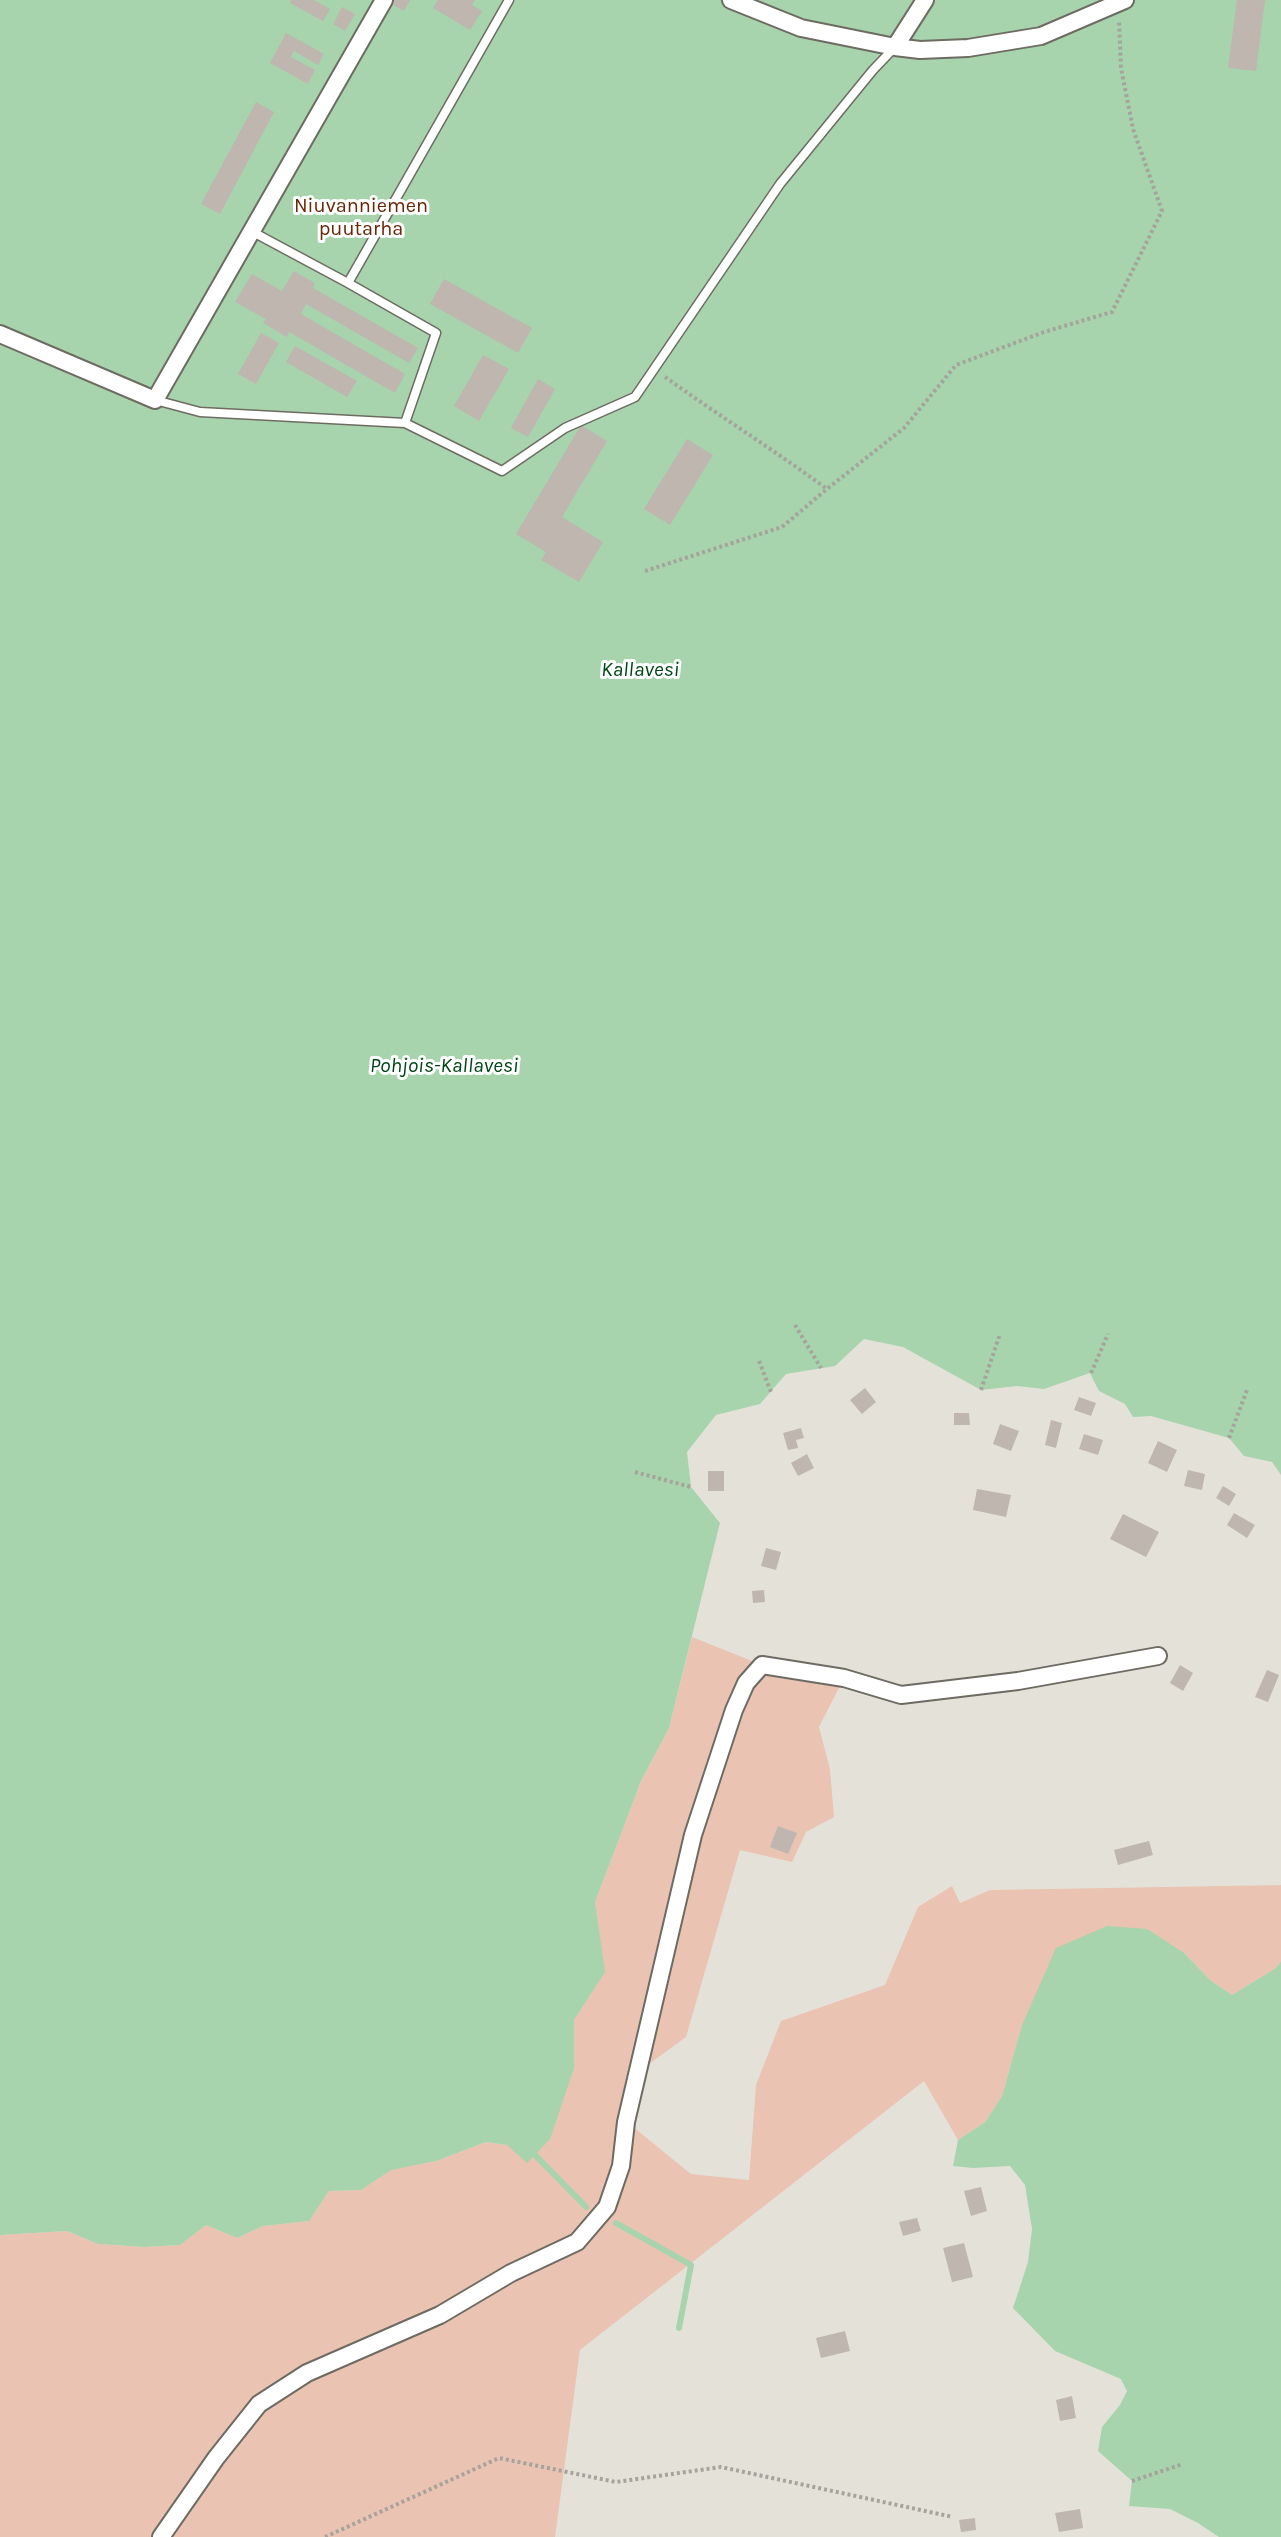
<!DOCTYPE html>
<html>
<head>
<meta charset="utf-8">
<style>
  body { margin:0 }
  canvas { display:block; background:#e4e2d8 }
</style>
</head>
<body>
<canvas width="1281" height="2537"></canvas>
<script>
const g = document.querySelector('canvas').getContext('2d');
g.lineJoin = 'round';
function fill(path, color) { g.fillStyle = color; g.fill(path, 'evenodd'); }
function strokePath(path, color, width, dash) { g.strokeStyle = color; g.lineWidth = width; g.lineCap = dash ? 'butt' : 'round'; g.setLineDash(dash || []); g.stroke(path); }
function drawText(font, color, halo, rows, align = 'center') {
  g.font = font + ' Karla,sans-serif'; g.lineWidth = 6; g.setLineDash([]); g.textBaseline = 'middle'; g.strokeStyle = halo; g.fillStyle = color; for (const [text, x, y, turn = 0] of rows) {
    g.save(); g.translate(x, y); g.rotate((+turn || 0) * Math.PI / 180); g.textAlign = isNaN(turn) ? turn : align; if (halo) g.strokeText(text, 0, 0); g.fillText(text, 0, 0); g.restore();
  }
}
const green = new Path2D(`
  M692,1637l70,28 82,13 -25,49 11,42 4,48 -28,15 -14,30 -52,-12 -54,187 -48,35 -11,50 64,52 58,6 7,-95 25,-64 104,-36 33,-78 34,-21 8,17 30,-13 291,-5v76l-5,7 -44,27 -22,-15 -26,-27 -162,72 -20,71 -17,26 -27,18 -34,-59 -344,269 -25,187h-555v-302l67,-4 31,13 47,3 35,-2 26,-20 31,13 26,-12 46,-5 20,-30 32,-1 29,-20 46,-9 50,-19 21,3 67,-77v-48l30,-48 -9,-70 46,-121 28,-53z`);
const water = new Path2D(`
  M0,0h1281v1475l-9,-13 -28,-6 -15,-18 -78,-22 -18,1 -8,-13 -26,-13 -9,-18 -46,16 -27,-3 -36,4 -78,-43 -39,-8 -29,27 -49,8 -26,30 -44,11 -29,37 4,35 29,36 -51,205 -28,53 -46,121 10,70 -31,48v48l-24,71 -23,24 -20,-18 -21,-3 -50,19 -45,9 -30,20 -32,1 -20,30 -46,5 -26,12 -31,-13 -26,20 -35,2 -47,-3 -31,-13 -67,4z
  M1107,1926l40,3 37,24 26,27 22,15 44,-27 5,-7v576h-62l-21,-14 -28,-14 -41,-3 3,-25 -34,-30 4,-24 18,-22 7,-14 -6,-12 -66,-28 -42,-43 15,-46 4,-33 -7,-44 -15,-19 -37,2 -20,-2 5,-26 27,-18 17,-26 20,-71 34,-77z`);
const stream = new Path2D(`
  M535,2155l51,52
  M616,2223l75,42 -12,63`);
const building = new Path2D(`
  M291,0h23l16,9 -7,12 -33,-18z
  M393,0h17l-6,11 -13,-7z
  M438,0h37l-3,5 10,6 -12,19 -37,-22z
  M1237,0h28l-9,71 -28,-3z
  M342,7l13,7 -10,17 -12,-7z
  M286,33l38,21 -6,11 -24,-14 -3,6 24,13 -7,14 -38,-21z
  M256,102l18,10 -54,102 -19,-10z
  M294,271l21,12 -2,5 105,60 -9,15 -103,-59 -5,10 104,60 -10,19 -106,-61 -2,5 -24,-14 3,-4 -31,-17 17,-28 30,17z
  M444,279l88,49 -14,25 -88,-49z
  M261,333l18,10 -23,41 -18,-10z
  M295,346l62,35 -10,16 -61,-35z
  M483,355l26,14 -30,52 -25,-15z
  M538,379l17,10 -27,48 -17,-9z
  M581,425l26,16 -45,76 41,25 -24,40 -38,-22 5,-8 -30,-18z
  M687,439l26,16 -43,70 -26,-16z
  M865,1388l11,14 -14,12 -12,-14z
  M1079,1397l17,6 -5,13 -17,-6z
  M954,1413h15l1,12h-16z
  M1051,1420l11,3 -6,25 -11,-3z
  M1000,1424l19,7 -8,20 -18,-7z
  M801,1428l3,10 -8,2 2,8 -10,2 -5,-17z
  M1084,1434l19,6 -5,15 -19,-6z
  M1158,1441l19,9 -10,22 -19,-9z
  M807,1454l7,14 -16,8 -7,-13z
  M1188,1470l17,4 -3,16 -18,-4z
  M708,1471h16v20h-16z
  M1223,1486l13,8 -7,12 -13,-8z
  M977,1489l34,6 -5,22 -33,-7z
  M1234,1513l21,12 -8,13 -20,-13z
  M1123,1514l36,18 -13,25 -36,-18z
  M766,1548l15,4 -5,18 -15,-4z
  M764,1590l1,12 -12,1 -1,-12z
  M1180,1665l13,8 -10,18 -13,-8z
  M1267,1670l12,5 -11,27 -13,-5z
  M778,1826l19,7 -9,21 -18,-7z
  M1149,1841l4,14 -35,10 -4,-15z
  M981,2187l6,24 -16,5 -7,-25z
  M917,2218l4,13 -18,5 -4,-14z
  M964,2243l9,34 -21,5 -9,-34z
  M845,2331l5,20 -29,7 -5,-20z
  M1072,2396l4,22 -16,3 -4,-21z
  M1080,2509l3,19 -24,4 -4,-19z
  M975,2518l1,12 -15,2 -2,-12z`);
const path = new Path2D(`
  M665,377c53,38 109,73 162,112l77,-61 52,-63 88,-33 68,-20 50,-101 -29,-82 -12,-61 -2,-47
  M645,571l137,-44 45,-38
  M795,1325l26,43
  M759,1361l12,31
  M1091,1373l17,-39
  M981,1390l19,-56
  M1229,1438l18,-48
  M635,1472l56,15
  M1132,2481l51,-17
  M325,2537l174,-79 117,24 105,-15 232,50`);
const lane = new Path2D(`
  M509,0l-161,283 88,50 -31,90 97,48 63,-43 70,-31 145,-213 93,-114 22,-23
  M251,231l97,52
  M155,400l45,12 205,11`);
const street = new Path2D(`
  M731,0l70,28 94,19 25,3 48,-2 73,-12 84,-36
  M895,47l30,-47
  M0,334l155,66 229,-400
  M161,2537l55,-79 43,-54 48,-31 133,-58 71,-42 66,-31 30,-35 14,-41 5,-44 67,-287 41,-125 12,-27 16,-18 82,13 57,17 117,-14 140,-25`);
const parkNames = [
  ["Niuvanniemen",361,206],
  ["puutarha",361,229]
];
const waterNames = [
  ["Kallavesi",640,670],
  ["Pohjois-Kallavesi",444,1066]
];
fill(green, '#eac3b3');
fill(water, '#a7d4ac');
strokePath(stream, '#a7d4ac', 6);
fill(building, '#beb6af');
strokePath(lane, '#6d6b62', 11);
strokePath(street, '#6d6b62', 20);
strokePath(path, '#a5a39b', 4, [3, 3]);
strokePath(lane, '#fff', 8);
strokePath(street, '#fff', 16);
drawText('20px', '#682706', '#fff', parkNames);
drawText('italic 21px', '#004717', '#fff', waterNames);
</script>
</body>
</html>
